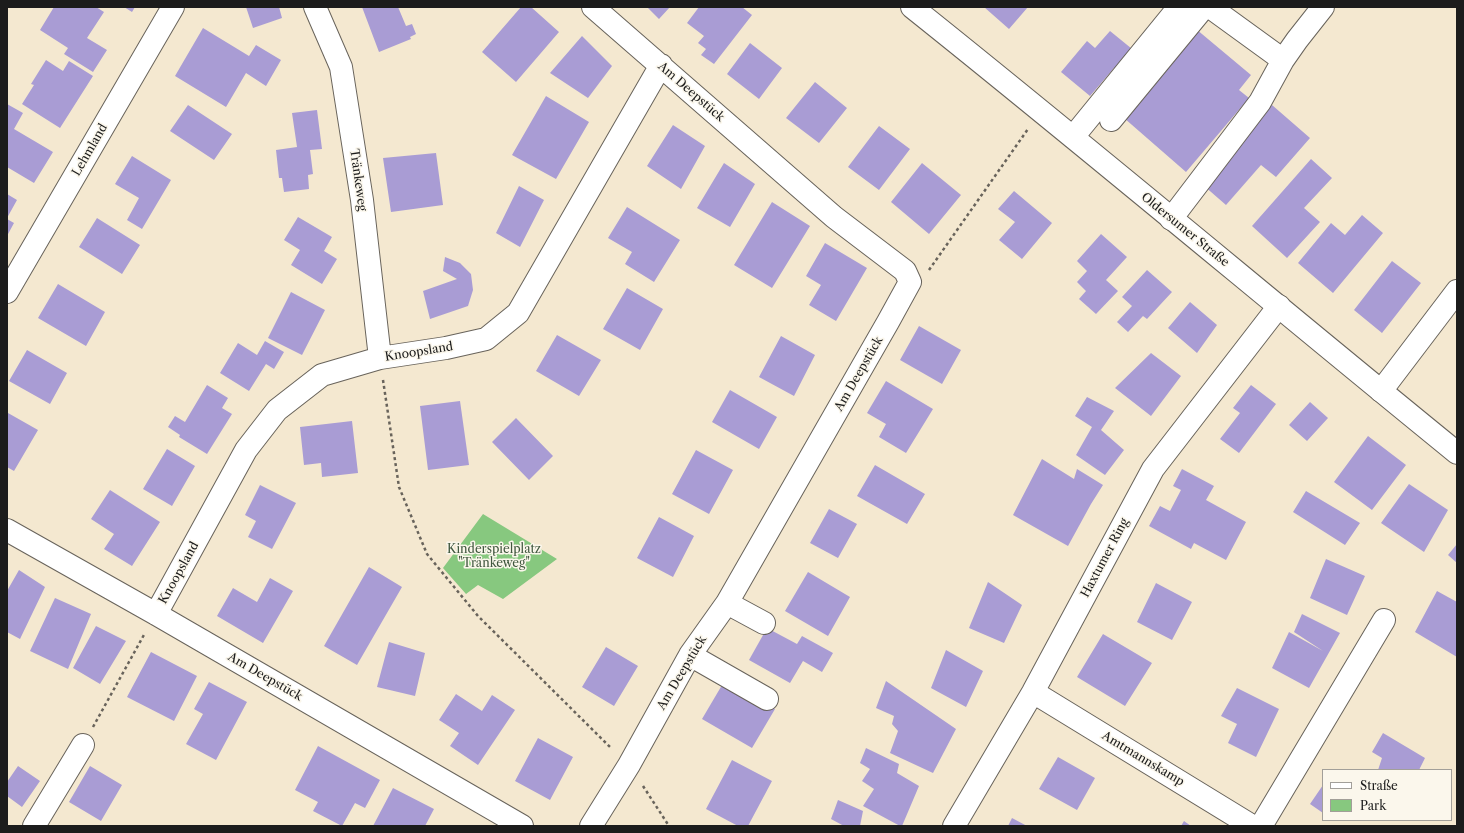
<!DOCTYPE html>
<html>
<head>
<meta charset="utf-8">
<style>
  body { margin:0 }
  #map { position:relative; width:1464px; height:833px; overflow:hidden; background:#f4e8d0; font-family:"Libre Caslon Text",serif }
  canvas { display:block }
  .frame { position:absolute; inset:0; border:8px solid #1c1c1c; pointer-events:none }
  .legend { position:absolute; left:1322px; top:769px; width:130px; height:52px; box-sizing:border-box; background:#fbf7ec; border:1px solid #a29f99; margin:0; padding:5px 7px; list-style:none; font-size:12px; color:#1c1c1c }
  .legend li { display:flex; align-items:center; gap:8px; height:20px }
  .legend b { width:20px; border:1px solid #a29f99 }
</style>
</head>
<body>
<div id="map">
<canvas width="1464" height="833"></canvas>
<div class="frame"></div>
<ul class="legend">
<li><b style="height:5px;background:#fff"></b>Straße</li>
<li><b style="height:11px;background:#87c87f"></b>Park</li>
</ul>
</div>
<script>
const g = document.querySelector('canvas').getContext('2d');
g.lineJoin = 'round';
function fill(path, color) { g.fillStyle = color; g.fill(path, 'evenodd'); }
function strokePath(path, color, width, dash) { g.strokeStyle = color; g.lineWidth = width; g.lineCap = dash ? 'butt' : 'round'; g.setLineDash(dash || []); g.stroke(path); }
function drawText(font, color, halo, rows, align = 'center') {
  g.font = font + ' "Libre Caslon Text",serif'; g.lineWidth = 3; g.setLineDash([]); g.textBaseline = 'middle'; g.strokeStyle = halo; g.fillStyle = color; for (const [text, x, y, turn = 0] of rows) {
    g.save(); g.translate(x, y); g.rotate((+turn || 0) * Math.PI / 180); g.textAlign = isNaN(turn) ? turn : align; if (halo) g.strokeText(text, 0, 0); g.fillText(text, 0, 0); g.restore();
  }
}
const green = new Path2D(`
  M483,514l74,45 -54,40 -25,-14 -12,9 -23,-26z`);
const building = new Path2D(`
  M54,7h42l8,5 -17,26 20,12 -14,22 -29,-18 4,-6 -28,-18z
  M124,7h11l-3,5z
  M246,7h33l3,11 -29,10z
  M362,7h36l8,19 6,-2 4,10 -6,3 1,2 -32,13z
  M521,7h10l28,25 -43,50 -34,-30z
  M647,7h23l-11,12z
  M699,7h43l10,8 -38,49 -13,-9 5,-6 -8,-6 6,-7 -17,-13z
  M984,7h44l-19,22z
  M203,28l46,28 7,-11 25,15 -15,26 -20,-13 -20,34 -51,-31z
  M1196,29l55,46 -12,15 10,8 -63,74 -62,-54z
  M1110,31l27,22 -17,20 -6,-5 -24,28 -29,-24 26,-31 8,7z
  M582,36l30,30 -24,32 -38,-25z
  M750,43l32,25 -23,31 -32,-25z
  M46,60l17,11 6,-10 24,15 -33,52 -38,-24 12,-19 -3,-1z
  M815,82l32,26 -28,35 -33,-25z
  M546,96l43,26 -33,57 -44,-24z
  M7,104l16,9 -9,16 39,23 -19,31 -27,-16z
  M188,105l44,29 -18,26 -44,-29z
  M1272,105l38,33 -34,39 -15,-12 -35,40 -23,-20z
  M317,110l5,39 -12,1 3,24 -5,1 1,14 -25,3 -2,-14h-3l-3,-28 21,-3 -5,-34z
  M673,125l32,21 -24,43 -34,-23z
  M879,126l31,23 -31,41 -31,-23z
  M436,153l7,52 -52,7 -8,-54z
  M132,156l39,24 -29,49 -15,-9 12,-22 -24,-14z
  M1311,159l21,19 -28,30 16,14 -33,36 -35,-32z
  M724,163l31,21 -25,43 -33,-19z
  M922,163l39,32 -32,39 -38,-32z
  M519,186l25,14 -24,47 -24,-14z
  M1014,191l38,32 -30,36 -23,-19 16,-18 -17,-13z
  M7,194l10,6 -10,18z
  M772,202l38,24 -38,62 -38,-23z
  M627,207l53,33 -26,42 -29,-18 7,-12 -24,-14z
  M1362,215l21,18 -50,60 -35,-30 33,-40 14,12z
  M298,217l34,20 -8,14 13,8 -15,25 -31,-19 9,-15 -16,-10z
  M97,218l43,27 -18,29 -43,-27z
  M7,219l7,4 -7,13z
  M1101,234l26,23 -21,23 12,11 -22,23 -17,-15 7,-8 -9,-9 10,-11 -10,-10z
  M825,243l42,25 -31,53 -27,-16 12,-20 -15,-9z
  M445,257l15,6 11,11 2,16 -5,16 -38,13 -7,-28 34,-12 -14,-8z
  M1392,261l29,22 -39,50 -28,-23z
  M1147,270l25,22 -25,27 -4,-3 -15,16 -11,-10 15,-16 -10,-9z
  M58,284l47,28 -19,34 -48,-28z
  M627,288l36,21 -23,41 -37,-21z
  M291,292l34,18 -23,45 -34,-17z
  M1190,302l27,23 -20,28 -29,-25z
  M919,326l42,24 -19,34 -42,-24z
  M557,335l44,25 -22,36 -43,-25z
  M781,336l34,19 -21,41 -35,-19z
  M265,341l19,11 -10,17 -8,-5 -17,27 -29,-18 18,-30 19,12z
  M27,350l40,23 -17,31 -41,-23z
  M1151,353l30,23 -30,40 -36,-28z
  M886,381l47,28 -27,44 -27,-16 7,-13 -19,-11z
  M207,385l21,13 -6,10 10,6 -25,40 -28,-17 1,-2 -12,-8 7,-11 10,6z
  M1251,385l25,19 -37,49 -19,-14 20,-26 -7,-5z
  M730,390l47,27 -18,32 -47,-27z
  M1087,397l27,14 -13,19 23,20 -19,25 -29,-20 16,-28 -17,-11z
  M460,401l9,64 -41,5 -8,-64z
  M1310,402l18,16 -21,23 -18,-16z
  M8,413l30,17 -24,41 -7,-4z
  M516,418l37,38 -24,24 -37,-38z
  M352,421l6,52 -36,4 -1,-14 -17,2 -4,-38z
  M1368,436l38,29 -34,45 -38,-28z
  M167,449l28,17 -23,40 -29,-17z
  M696,450l37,20 -24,44 -37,-20z
  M1042,459l32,20 3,-10 26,16 -12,19 -23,42 -55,-31z
  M875,465l50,29 -18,30 -50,-28z
  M1182,469l32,17 -8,14 40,22 -20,38 -32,-17 -3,6 -42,-23 11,-20 10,5 11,-21 -8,-4z
  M1409,484l39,26 -24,42 -43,-29z
  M260,485l36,18 -24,46 -24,-12 8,-16 -11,-6z
  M110,490l50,32 -28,44 -28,-17 10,-15 -23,-15z
  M1306,491l54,32 -15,22 -52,-33z
  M829,509l28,15 -19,34 -28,-15z
  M659,517l35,19 -21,41 -36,-19z
  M1457,544v19l-9,-8z
  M1326,559l39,17 -18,39 -37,-17z
  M369,567l33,20 -45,78 -33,-19z
  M19,570l26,17 -25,52 -13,-7v-41z
  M808,572l42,25 -22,39 -43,-25z
  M270,578l23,13 -30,52 -46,-27 16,-28 24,14z
  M988,582l34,23 -18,38 -35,-15z
  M1156,583l36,19 -20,38 -35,-18z
  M1437,591l20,11v55l-42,-25z
  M55,598l36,16 -23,55 -38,-18z
  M1302,614l38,19 -31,55 -37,-20 17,-36 34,19 -29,-19z
  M96,626l30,15 -26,43 -27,-16z
  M767,628l30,16 5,-8 31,17 -11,19 -19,-11 -13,22 -41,-23z
  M1103,634l49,29 -27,43 -48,-29z
  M389,642l36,11 -10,43 -38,-9z
  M606,647l32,19 -24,40 -32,-19z
  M946,650l37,21 -17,36 -35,-19z
  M151,652l46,24 -23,45 -47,-24z
  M725,680l50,29 -23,39 -50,-29z
  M886,681l70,48 -23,44 -43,-20 8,-22 -6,-7 2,-8 -18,-8z
  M209,682l38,20 -31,58 -30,-16 17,-30 -9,-5z
  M1237,688l42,21 -23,48 -28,-14 9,-19 -16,-8z
  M456,694l26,17 10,-16 23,15 -37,55 -28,-19 9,-13 -20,-13z
  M1383,733l42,25 -6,12h-41l4,-12 -10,-6z
  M538,738l35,19 -23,43 -35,-19z
  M318,746l62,34 -15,28 -10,-5 -13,23 -29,-15 5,-9 -23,-12z
  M866,748l33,16 -2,9 22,13 -17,40h-2l-37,-20 11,-17 -12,-8 8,-12 -10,-6z
  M1058,757l37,21 -18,32 -38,-21z
  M732,760l40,21 -24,45h-10l-32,-17z
  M18,766l22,15 -18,26 -15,-11v-14z
  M90,766l32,19 -21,36 -32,-19z
  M1323,785v28l-13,-9z
  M393,788l41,21 -9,17h-52z
  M838,800l25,11 -3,15h-16l-13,-7z
  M1012,818l15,8h-19z
  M1184,821l7,5h-10z`);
const path = new Path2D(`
  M929,270l99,-141
  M383,380l16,107 28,67 51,62 134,133
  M93,727l52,-94
  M643,786l26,40`);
const minor = new Path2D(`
  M315,7l26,60 21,133 18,158
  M1210,7l73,53
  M1111,120l93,-113
  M1073,137l106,-130
  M1171,219l89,-117 23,-42 14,-20 26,-33
  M7,292l166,-285
  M1381,391l76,-100
  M7,530l149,84 366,212
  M727,603l37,20
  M156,614l90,-164 31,-40 45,-35 58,-17 66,-10 40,-9 32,-26 143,-248
  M690,655l77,44
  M1033,692l219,134
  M34,826l49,-81
  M591,826l38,-61 61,-110 37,-52 161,-281 22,-40 -5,-11 -71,-54 -241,-210
  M954,826l79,-134 120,-223 126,-163
  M1261,826l123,-206`);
const major = new Path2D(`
  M912,7c183,146 363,298 545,446`);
const streetNames = [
  ["Am Deepstück",691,92,41],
  ["Lehmland",90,150,-60],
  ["Tränkeweg",358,180,82],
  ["Oldersumer Straße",1185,230,39],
  ["Knoopsland",419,352,-9],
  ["Am Deepstück",859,374,-60],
  ["Haxtumer Ring",1105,558,-62],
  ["Knoopsland",179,573,-61],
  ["Am Deepstück",682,673,-59],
  ["Am Deepstück",265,677,30],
  ["Amtmannskamp",1143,759,31]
];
const parkNames = [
  ["Kinderspielplatz",494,550],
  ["\"Tränkeweg\"",494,564]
];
fill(green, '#87c87f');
fill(building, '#a99cd4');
strokePath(minor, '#68635b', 24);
strokePath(major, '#68635b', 24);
strokePath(path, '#68635b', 2.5, [3, 3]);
strokePath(minor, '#fff', 22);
strokePath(major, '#fff', 22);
drawText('12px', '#1c1c1c', '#fbf7ec', streetNames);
drawText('12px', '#41583f', '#fbf7ec', parkNames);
</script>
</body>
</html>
